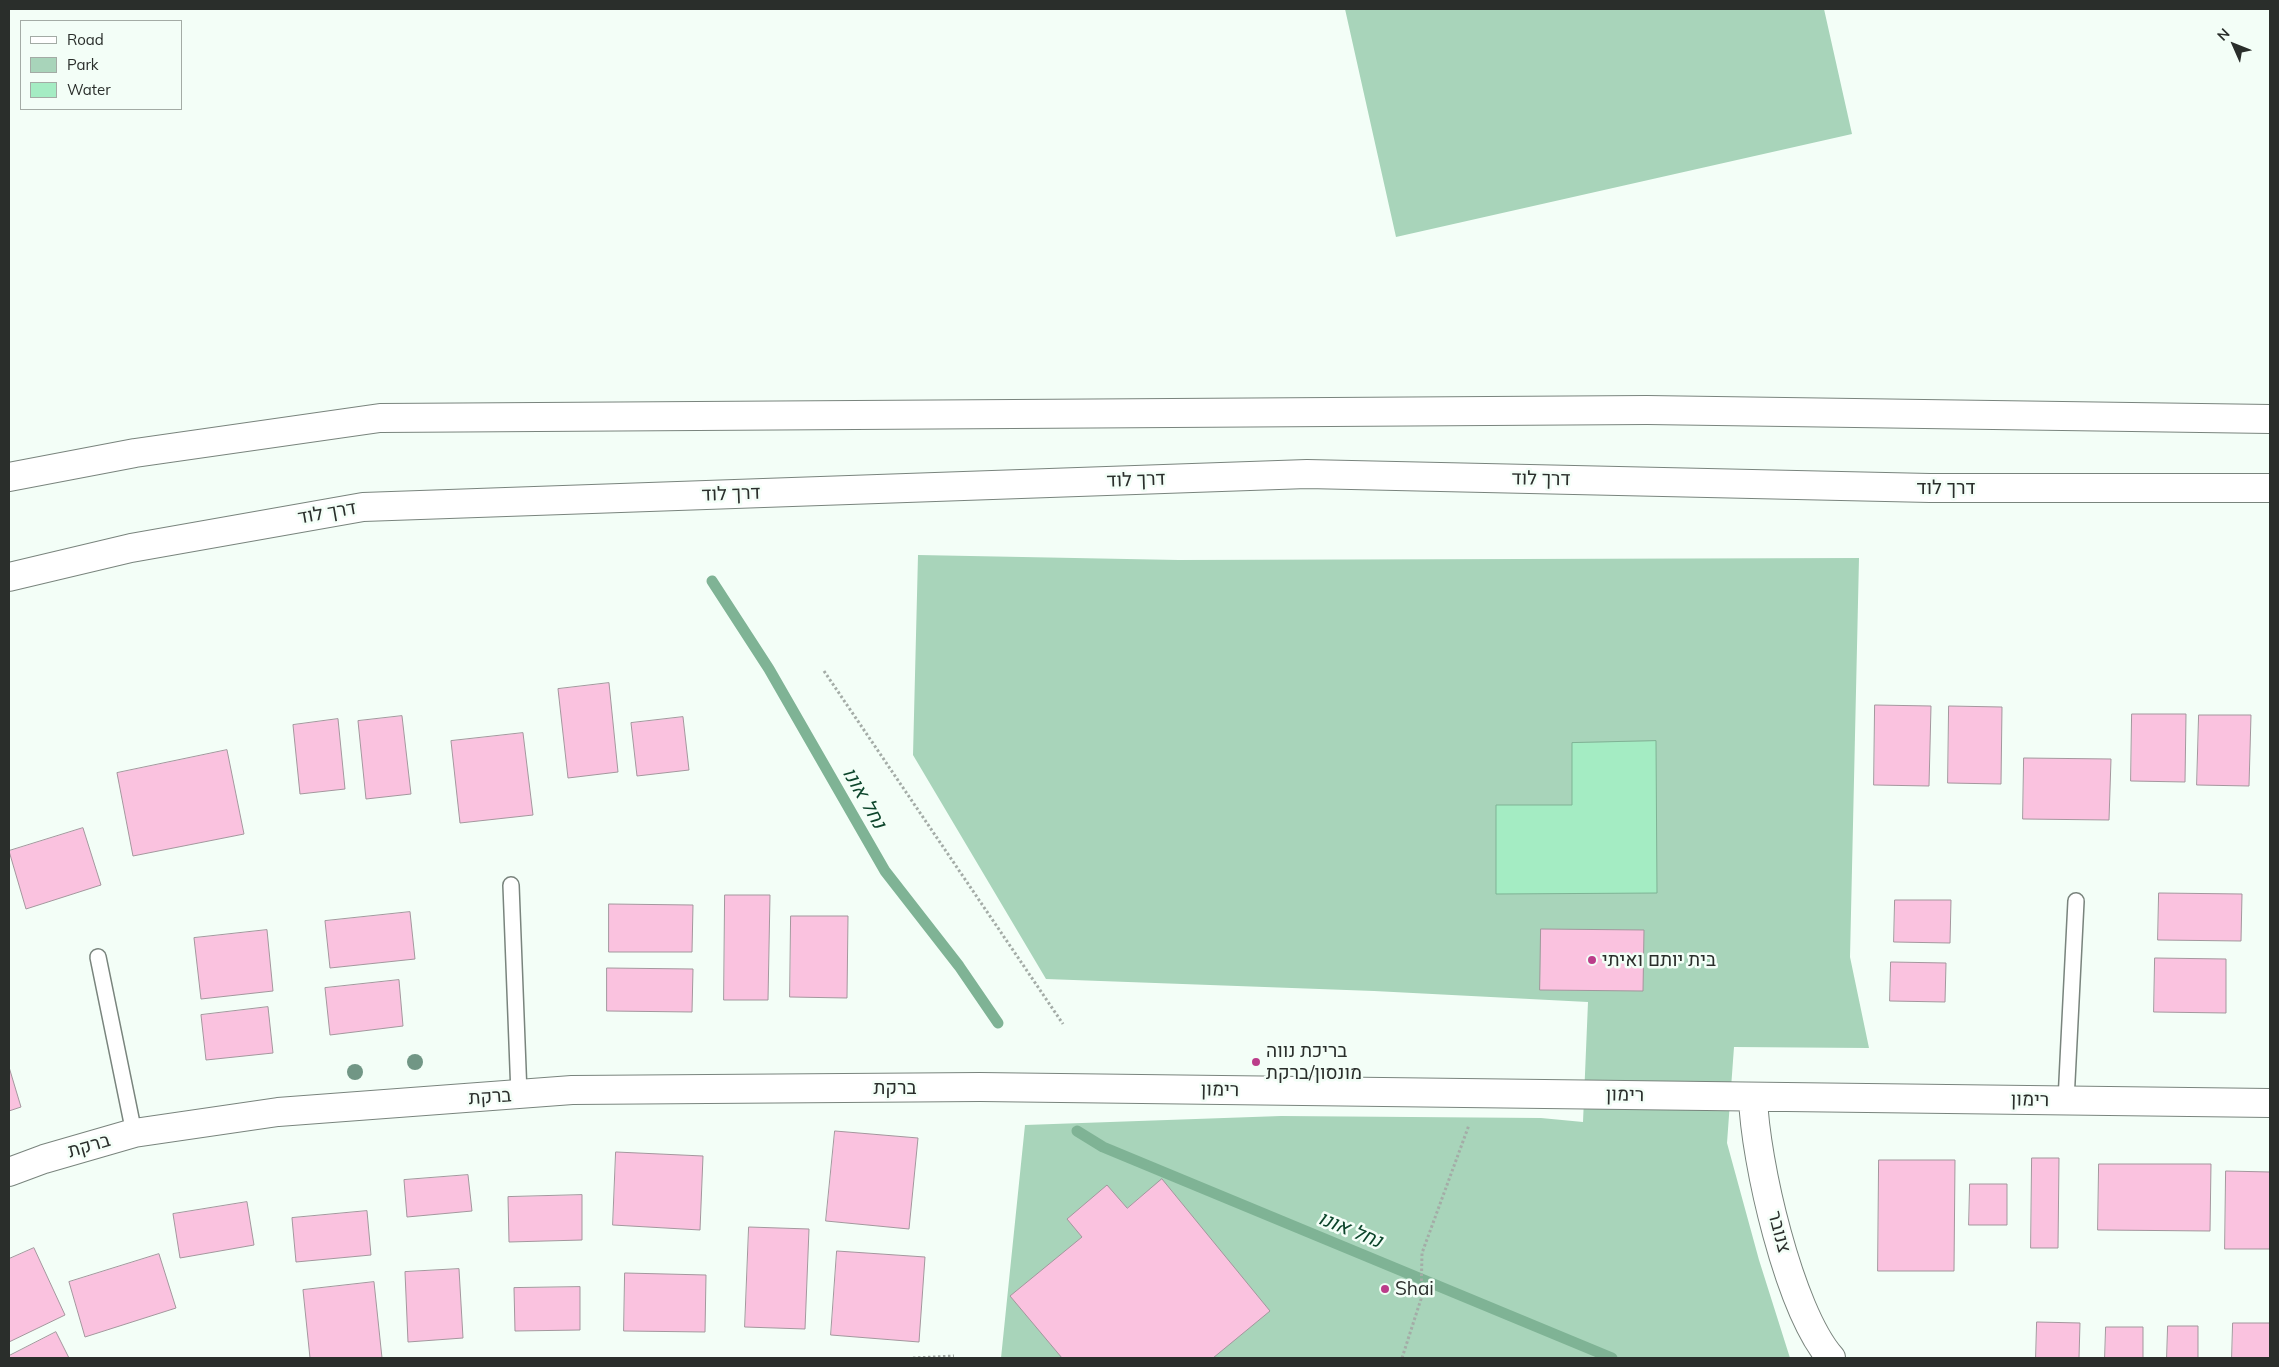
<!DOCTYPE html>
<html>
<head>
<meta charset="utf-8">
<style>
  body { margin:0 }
  #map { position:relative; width:2279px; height:1367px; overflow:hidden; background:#f3fef7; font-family:Mulish,sans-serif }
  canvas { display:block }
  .frame { position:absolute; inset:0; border:10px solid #2a2e2b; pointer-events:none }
  .legend { position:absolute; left:20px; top:20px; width:162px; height:90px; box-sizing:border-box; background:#f3fef7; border:1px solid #a3aba5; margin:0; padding:6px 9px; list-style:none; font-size:15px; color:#2a2e2b }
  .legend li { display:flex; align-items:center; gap:10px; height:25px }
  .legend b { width:25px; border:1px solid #a3aba5 }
  .north { position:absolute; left:2209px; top:20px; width:50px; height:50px; -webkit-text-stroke:4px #f3fef7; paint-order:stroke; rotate:314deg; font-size:14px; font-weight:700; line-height:20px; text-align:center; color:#2a2e2b }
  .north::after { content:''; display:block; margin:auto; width:18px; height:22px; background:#2a2e2b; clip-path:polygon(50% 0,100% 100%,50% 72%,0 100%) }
</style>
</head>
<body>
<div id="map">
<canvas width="2279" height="1367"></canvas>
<div class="frame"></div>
<ul class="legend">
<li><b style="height:6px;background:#fff"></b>Road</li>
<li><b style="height:14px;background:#a8d4ba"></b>Park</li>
<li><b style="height:14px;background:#a4ecc3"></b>Water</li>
</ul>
<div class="north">N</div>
</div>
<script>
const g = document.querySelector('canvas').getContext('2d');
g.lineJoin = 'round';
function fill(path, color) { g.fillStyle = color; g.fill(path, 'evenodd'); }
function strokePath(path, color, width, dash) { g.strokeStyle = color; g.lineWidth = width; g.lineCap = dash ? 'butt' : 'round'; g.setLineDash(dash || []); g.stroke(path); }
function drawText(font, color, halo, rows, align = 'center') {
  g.font = font + ' Mulish,Heebo,sans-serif'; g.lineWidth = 5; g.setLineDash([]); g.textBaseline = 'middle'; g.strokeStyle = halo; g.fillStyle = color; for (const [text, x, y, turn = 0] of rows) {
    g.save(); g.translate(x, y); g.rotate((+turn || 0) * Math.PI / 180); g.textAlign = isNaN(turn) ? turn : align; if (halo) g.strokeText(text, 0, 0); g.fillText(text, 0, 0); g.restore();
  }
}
const green = new Path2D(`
  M1345,9h479l28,125 -456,103z
  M918,555l261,5 680,-2 -9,399 19,91 -135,-1 -7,96 32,117 31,98h-789l24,-233 256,-9 260,2 42,4 5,-120 -214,-11 -328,-12 -133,-224z`);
const water = new Path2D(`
  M1656,741l1,152 -161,1v-89h76v-62z`);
const stream = new Path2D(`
  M712,581l57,88 116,202 74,95 39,57
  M1077,1131l26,16 509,211`);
const building = new Path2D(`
  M609,683l9,89 -50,6 -10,-89z
  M1875,705l56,1 -2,80 -55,-1z
  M1949,706l53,1 -1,77 -53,-1z
  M2132,714h54l-1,68 -54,-1z
  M2199,715h52l-2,71 -52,-1z
  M402,716l9,78 -45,5 -8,-78z
  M683,717l6,53 -52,6 -6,-53z
  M338,719l7,70 -45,5 -7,-69z
  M523,733l10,82 -73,8 -9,-82z
  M227,750l17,84 -111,22 -16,-83z
  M2024,758l87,1 -2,61 -86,-1z
  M83,828l18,57 -75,24 -17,-58z
  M2159,893l83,1 -1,47 -83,-1z
  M725,895h45l-2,105h-44z
  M1895,900h56l-1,43 -56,-1z
  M609,904l84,1 -1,47h-83z
  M410,912l5,47 -85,9 -5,-47z
  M791,916h57l-1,82 -57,-1z
  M1541,929l103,1 -1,61 -103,-1z
  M267,930l6,61 -72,8 -7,-61z
  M2155,958l71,1v54l-72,-1z
  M1891,962l55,1 -1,39 -55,-1z
  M607,968l86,1 -1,43 -85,-1z
  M399,980l4,46 -73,9 -5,-47z
  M268,1007l5,46 -67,7 -5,-45z
  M9,1067l12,40 -12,4z
  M835,1131l83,7 -9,91 -83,-8z
  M616,1152l87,4 -3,74 -87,-5z
  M2032,1158h27l-1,90h-27z
  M1879,1160h76l-1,111h-76z
  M2099,1164h112l-1,67 -112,-1z
  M2226,1171l44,1v77h-45z
  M468,1175l4,36 -65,6 -3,-37z
  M1162,1179l108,132 -57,47h-151l-52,-62 72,-59 -15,-18 40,-34 20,23z
  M1970,1184h37v41h-38z
  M582,1195v45l-73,2 -1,-45z
  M247,1202l7,43 -74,13 -7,-44z
  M367,1211l4,44 -75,7 -4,-44z
  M749,1227l60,2 -4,100 -60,-2z
  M34,1248l31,67 -56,27v-83z
  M837,1251l88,6 -6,85 -88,-7z
  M159,1254l17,54 -91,29 -16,-55z
  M459,1269l4,69 -55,4 -3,-70z
  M625,1273l81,2 -1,57 -81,-1z
  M374,1282l8,76h-72l-7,-68z
  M580,1287v43l-65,1 -1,-43z
  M2037,1322l43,1 -1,35h-43z
  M2233,1323h37v35h-38z
  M2168,1326h30v32h-31z
  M2106,1327h37v31h-38z
  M56,1332l13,26h-60v-2z`);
const path = new Path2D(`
  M824,671l239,353
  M913,1358l41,-2
  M1402,1358l19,-59 1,-46 47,-128`);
const service = new Path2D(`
  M511,885l8,210
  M98,957l36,176
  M2066,1101l10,-200`);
const minor = new Path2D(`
  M1753,1097c2,64 36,213 78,261
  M9,1172l35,-13 90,-26 144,-21 294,-22 408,-3 1290,16`);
const primary = new Path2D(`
  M9,477l126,-24 245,-35 1267,-8 623,9
  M9,577l122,-29 232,-41 944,-33 623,14h340`);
const trees = [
  [415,1062],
  [355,1072]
];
const markers = [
  [1592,960,5,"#bb3d8a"],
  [1256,1062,5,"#bb3d8a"],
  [1385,1289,5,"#bb3d8a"]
];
const streetNames = [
  ["דרך לוד",1541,479,1],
  ["דרך לוד",1136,480,-2],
  ["דרך לוד",1946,488],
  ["דרך לוד",731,494,-2],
  ["דרך לוד",327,513,-10],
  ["ברקת",895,1088],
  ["רימון",1220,1090,1],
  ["רימון",1625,1095,1],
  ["ברקת",490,1097,-4],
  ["רימון",2030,1100,1],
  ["ברקת",89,1146,-16],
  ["צנובר",1779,1232,75]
];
const poiNames = [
  ["בית יותם ואיתי",1602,960],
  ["בריכת נווה",1266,1051],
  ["מונסון/ברקת",1266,1073],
  ["Shai",1395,1289]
];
const waterNames = [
  ["נחל אונו",864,798,60],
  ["נחל אונו",1350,1230,22]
];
fill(green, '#a8d4ba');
fill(water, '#a4ecc3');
strokePath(water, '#7fb395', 1);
strokePath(stream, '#7fb395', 11);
fill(building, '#fac2df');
strokePath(building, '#a3979d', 1);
strokePath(service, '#79847d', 18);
strokePath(minor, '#79847d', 30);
strokePath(primary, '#79847d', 30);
strokePath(path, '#a4aca7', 3, [2.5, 2.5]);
strokePath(service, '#fff', 15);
strokePath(minor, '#fff', 28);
strokePath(primary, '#fff', 28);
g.fillStyle = '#719685';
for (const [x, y] of trees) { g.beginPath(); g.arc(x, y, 8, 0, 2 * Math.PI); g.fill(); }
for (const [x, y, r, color] of markers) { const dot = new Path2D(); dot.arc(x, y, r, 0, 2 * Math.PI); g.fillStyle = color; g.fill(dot); strokePath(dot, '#f3fef7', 2); }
drawText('19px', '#2a2e2b', '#f3fef7', streetNames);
drawText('19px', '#2a2e2b', '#f3fef7', poiNames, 'left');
drawText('italic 20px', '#0c452b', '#f3fef7', waterNames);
</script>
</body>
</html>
